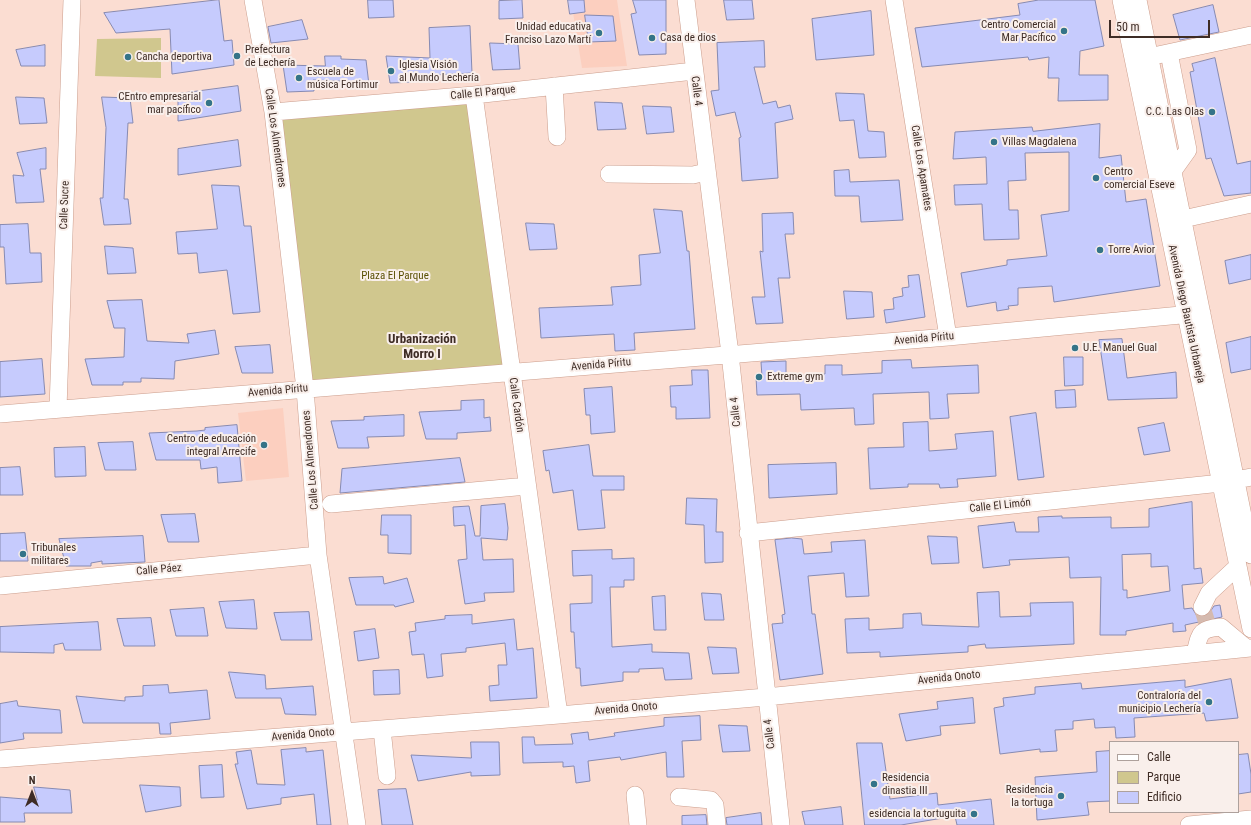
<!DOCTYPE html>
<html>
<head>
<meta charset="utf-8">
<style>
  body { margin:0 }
  #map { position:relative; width:1251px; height:825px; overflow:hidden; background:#fbddd2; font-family:"Roboto Condensed",sans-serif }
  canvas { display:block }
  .legend { position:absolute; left:1109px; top:741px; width:130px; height:72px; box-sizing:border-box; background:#f9efeb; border:1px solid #aea19c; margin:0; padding:5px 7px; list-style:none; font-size:12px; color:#3e2c25 }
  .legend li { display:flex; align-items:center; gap:8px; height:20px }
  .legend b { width:20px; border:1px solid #aea19c }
  .north { position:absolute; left:12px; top:773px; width:40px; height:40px; -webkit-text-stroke:3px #f9efeb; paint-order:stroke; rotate:0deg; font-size:11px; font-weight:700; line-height:16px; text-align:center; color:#3e2c25 }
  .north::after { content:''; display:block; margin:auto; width:14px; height:18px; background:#3e2c25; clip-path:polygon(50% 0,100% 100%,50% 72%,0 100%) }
  .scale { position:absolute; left:1109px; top:20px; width:101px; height:18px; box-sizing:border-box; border:2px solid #3e2c25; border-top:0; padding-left:5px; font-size:12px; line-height:14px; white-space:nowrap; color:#3e2c25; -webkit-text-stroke:3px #f9efeb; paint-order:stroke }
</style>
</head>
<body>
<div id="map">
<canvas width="1251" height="825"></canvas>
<ul class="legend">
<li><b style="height:5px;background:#fff"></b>Calle</li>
<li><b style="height:11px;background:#d0c78e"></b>Parque</li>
<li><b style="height:11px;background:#c6cbfd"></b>Edificio</li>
</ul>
<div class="north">N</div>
<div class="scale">50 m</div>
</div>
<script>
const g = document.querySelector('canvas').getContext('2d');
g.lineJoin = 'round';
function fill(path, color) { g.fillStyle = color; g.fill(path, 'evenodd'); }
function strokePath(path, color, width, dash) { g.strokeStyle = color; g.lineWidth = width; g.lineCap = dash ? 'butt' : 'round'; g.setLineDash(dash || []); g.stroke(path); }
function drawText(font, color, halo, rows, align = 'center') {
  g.font = font + ' "Roboto Condensed",sans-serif'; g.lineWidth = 4; g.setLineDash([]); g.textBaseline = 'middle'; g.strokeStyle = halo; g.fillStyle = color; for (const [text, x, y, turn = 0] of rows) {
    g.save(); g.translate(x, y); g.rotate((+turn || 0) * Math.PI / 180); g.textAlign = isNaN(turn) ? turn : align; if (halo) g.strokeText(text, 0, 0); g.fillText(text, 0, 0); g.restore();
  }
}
const built = new Path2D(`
  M571,0h46l10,66 -45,2z
  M283,408l6,69 -43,4 -8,-68z`);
const green = new Path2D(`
  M161,38v40l-66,-2 2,-37z
  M474,95l38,277 -207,17 -32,-277z`);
const building = new Path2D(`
  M219,0l5,41 8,-1 2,25 -62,9 -2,-45 -54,4 -12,-20z
  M368,0h25l1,17 -25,1z
  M522,0l1,18 -24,1v-18z
  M568,0h16l1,12 -15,2z
  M633,0h33v54l-27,1 -8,-41 5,-1z
  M724,0h28l2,19 -27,1z
  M1039,0h56l9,46 -24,5 -1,24h29v25l-50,1 1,-23h-11l1,-21 -20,3 -1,-3 -106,10 -7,-39 105,-13 -2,-11z
  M1213,5l6,27 -39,8 -7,-25z
  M871,11l3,44 -58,5 -4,-41z
  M585,15l28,1 3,25 -27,1z
  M302,20l6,19 -37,4 -3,-16z
  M470,26l2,47 -56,3 1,6 -27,1 -4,-27 44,2 -1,-30z
  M764,41l1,26h-11l9,37 13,-3 2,7 12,-3 3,14 -18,4 3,55 -36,3 -3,-43 2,-1 -6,-25 -19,4 -5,-25 8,-1 -2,-47z
  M490,43l28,1 2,25 -27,1z
  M45,45v21h-24l-5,-16z
  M325,56h16v3l25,1 3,25 -27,1 -1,-5 -28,-1 1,11 -27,1 -4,-27 42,1z
  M1215,58l22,106 14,-3v32l-27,3 -13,-38 -5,1 -16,-87 4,-1 -2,-7z
  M238,86l3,25 -63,10v-27z
  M836,93l28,1 4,37 16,1 2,25 -27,1 -5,-38 -14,1z
  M16,97l28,1 3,25 -27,1z
  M102,97l28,1 3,25h-5l-4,76h4l3,25 -27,1 -4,-27h3l3,-70z
  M595,102l27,1 4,26 -28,1z
  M643,106l28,1 3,25 -27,2z
  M1100,124l-1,34 22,-3 5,47 20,-3 14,87 -106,16 -2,-16 -34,2v17l-10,1 1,3 -12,2 -1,-9 -29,5 -6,-34 46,-8v-5l40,-4 -6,-41 28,-4v-59l-44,1 1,27 -18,1 1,29h9l1,29 -35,1 -2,-36 -27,1 -1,-20 33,-1 -1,-27 -33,2 2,-27 77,-5 1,4z
  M238,140l3,26 -63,9v-26z
  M46,148v21h-6l4,33 -28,1 -3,-28 11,1 -7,-23z
  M849,170l1,12 49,-2 4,40 -42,2 -2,-26h-24l-1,-25z
  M212,185l27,1 5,40h7l9,86 -27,2 -6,-44 -28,3 -2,-20 -19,1 -2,-22 41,-3z
  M654,209l28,2 5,40h2l6,78 -61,4 1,17 -20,1 -1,-17 -73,4 -2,-30 74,-3 -2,-18 30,-2 -2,-30 21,-2z
  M793,213l1,21h-9l5,44h-12l5,45 -27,1 -4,-27h13l-5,-46 3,1 -1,-38z
  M526,223l28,1 3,25 -27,1z
  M28,224l2,29h11l1,29 -36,2 -2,-37h-4v-22z
  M105,246l28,2 3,25 -28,1z
  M1251,255v24l-22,5 -4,-23z
  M919,275l6,42 -39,6 -2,-13 10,-1 -1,-11 10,-2 -1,-8 7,-1 -1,-11z
  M844,291l28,1 2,25 -27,2z
  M142,300l5,41 42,2 -2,-9 28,-4 4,24 -44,7 -1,18 -33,-1v4h-18v3h-31l-7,-26 39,-2 1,-29h-11l-7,-27z
  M1251,337v32l-20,4 -5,-30z
  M1122,339l5,39 49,-6 1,26 -69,2 -9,-60z
  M270,345l3,28h-31l-7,-26z
  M1064,357h19v28l-18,1z
  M42,359l3,35 -45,3v-35z
  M911,360l1,8 66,-3 1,28 -32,1 2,24 -19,1 -1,-27 -56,2 1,30 -19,1 -1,-17 -53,2 -1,-16 -43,1 -1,-18h6l-1,-15 25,-1v15l39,-2v-9h17v10l40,-2v-12z
  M692,370h16l2,48 -34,1v-12h-5l-1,-21 22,-1z
  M612,387l3,45 -24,2 -1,-19h-4l-2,-26z
  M1075,390l1,17 -20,1 -1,-17z
  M484,400v18l6,-1 1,14 -34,2v6h-31l-7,-27 42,-2v-9z
  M1036,413l8,64 -26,3 -8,-63z
  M404,415v21l-37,1 2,11h-31l-7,-27 33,-1v-3z
  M928,422l1,29 28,-2 -2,-15 38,-3 3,45 -39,3 1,8 -18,1 -1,-4h-31v3l-38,2 -2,-41 36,-1 -1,-24z
  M1164,423l6,28 -26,4 -6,-27z
  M237,425l5,56 -24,2 -1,-16 -16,2 -1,-9h-44l-7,-27 48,-2 8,-1v-2z
  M133,442l3,28h-31l-7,-27z
  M589,445l4,31h31v14h-23l4,38 -27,2 -5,-40 -20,3 -4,-23 -3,1 -3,-20z
  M85,447l1,29 -31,1 -1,-29z
  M460,458l5,24 -125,11 2,-24z
  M836,463l1,31 -68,4 -1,-33z
  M20,467l3,28h-23v-27z
  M687,498l30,1 -1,33h7v30l-18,1 -1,-38 -18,-1z
  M1192,502l2,67 7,-1 2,15 -21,2 2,24 8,-1 5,8 6,1 5,-2 6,-9 6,-1 2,12 -37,8 1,6 -13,1v-9l-47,8v4h-26l1,-58 -31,1 -1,-21 -60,3 1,5 -27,3 -5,-42 36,-4 2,10h23l-1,-15 24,-1v2l49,-1v11l38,-1v-18zM1151,554v13l17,-1 2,25 -43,7v-8h-4l-1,-35z
  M505,504l3,24 -1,12 -26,-2 2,22 30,-1 1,33 -30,1 1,8 -20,3 -7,-44 9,-1 -2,-34 -11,1 -1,-19 16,-1 6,30h5l1,-30z
  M195,514l4,28h-31l-7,-27z
  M382,515h29v39l-23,-1v-18h-7z
  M25,533l3,28h-28v-27z
  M143,536l2,26 -43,2v-3l-11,2v3h-25l-7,-27z
  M928,536l29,1 2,26 -27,1z
  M792,538l10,1 2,15 28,-2 -1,-10 34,-2 4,56 -23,1 -2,-24 -36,3 4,38h3l8,60 -43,6 -8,-56 11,-1 -1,-8 3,-1 -10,-74z
  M612,550v9l22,-1v22h-10v7h-14l2,60 40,-3v8l37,1 3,26 -27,1 -2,-12 -24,1v3h-16v9l-42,5 -1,-18h-4l-2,-36h-3l-1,-28 22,-1v-28l-19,1 -1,-25z
  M383,577l1,7 23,-6 7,24 -19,5 -1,-2h-38l-7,-27z
  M999,592l1,25 31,-1 -1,-13 43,-1 1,42 -82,4h-6l-1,-4 -17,2v6l-88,5v-5l-33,1 -2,-34 24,-1v12l34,-2v-14l18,-1 1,12 57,2 -2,-34z
  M702,593l19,1 3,26h-19z
  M665,596l1,34h-12l-2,-33z
  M254,600l3,29 -31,-1 -7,-26z
  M204,608l4,28h-32l-6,-26z
  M309,612l3,28h-31l-7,-27z
  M472,615v9l42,-5 3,31 16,-2 4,50 -47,3 -1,-15 10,-1 -1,-20h9l-2,-22 -39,5v4l-25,2 2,22 -16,2 -3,-24 -12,1 -3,-23 7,-1 -1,-8 30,-4v-3z
  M151,618l4,28h-31l-7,-27z
  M98,622l3,28h-36l-2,-7 -9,2v8l-54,-1v-25z
  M375,629l4,29 -21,3 -4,-29z
  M708,647l28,1 3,25 -26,1z
  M399,670l1,24 -26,1 -1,-24z
  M229,672l36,3 1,14 47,-3 3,29 -31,-1 -4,-16h-45z
  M1231,679l7,39 -32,3 -2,-8 -70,5 1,19 -19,1 -1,-11 -20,1 -1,-9 -21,2v8l-18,1 2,21 -17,1v-3l-40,5 -6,-46 10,-2 -1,-8 32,-4v-7l46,-4 1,6 103,-9v7z
  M168,685l1,8 38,-3 3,29 -40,4 1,11h-11l-1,-11h-76l-7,-27 49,5v-4l18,-1v-10z
  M973,698l2,25 -35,3 1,9 -35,6 -7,-27 39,-5 -1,-7z
  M17,701l1,5 42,4 2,23h-39l1,6 -24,4v-39z
  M700,716l1,24 -19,1 2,36h-17l-1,-25 -45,8 -1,-3 -32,4 2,20 -14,2 -2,-17 -11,1v-5l-40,1 -1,-26h12l1,8 38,-1 -2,-10 17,-2 1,8 26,-4 -1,-3 50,-7v-8z
  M719,725l28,1 3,25 -27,1z
  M471,742h28l1,33 -29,1v-4l-53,9 -7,-26 60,3z
  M857,743h25l8,56 47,-6 1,12 53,-6 3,26h-37l-2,-9 -54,9h-36z
  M306,748v4l17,-2 8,75h-14l-3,-31 -33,4v6l-34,5 -12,-45h3l-2,-12 15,-2 6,34 28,1 -4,-35z
  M1110,751v50l-23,1 2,13 -52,5 -2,-43 62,-5 -1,-20z
  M1248,754l3,20v18l-13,2v-39z
  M222,765l2,32 -23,1 -2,-32z
  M140,785l40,2 1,19 -35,6z
  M34,787l36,3 2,23h-48l1,9h-25v-25l37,3z
  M406,789l7,36h-31l-4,-35z
  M841,807l2,18h-38l-3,-13z
  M761,813l1,12h-35l-1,-7z
  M706,815l1,10h-25v-9z`);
const minorTunnel = new Path2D(`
  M1202,607l5,16`);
const minor = new Path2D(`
  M253,0l20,112 32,277 13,166 39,270
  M686,0l44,354 51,471
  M894,0l54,337
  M1121,0l130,629
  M1138,0l113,555
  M1169,53l19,97 -15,21
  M1158,55l93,-20
  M554,86l3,51
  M474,95l85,620
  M273,112l201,-17 220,-24
  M609,174l84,1 13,-3
  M1183,219l68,-15
  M58,409l14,-409
  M0,414l948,-77 254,-24
  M331,504l196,-18
  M748,533l473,-50 30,-6
  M0,586l318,-31
  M1202,607l7,-14 29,-27
  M1195,653c5,-20 4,-24 26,-26l25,21
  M382,729l5,47
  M0,759l559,-44 207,-18 485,-49
  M635,795l3,30
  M679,797l32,3 4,5 2,20
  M1189,825l62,-6`);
const markers = [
  [1064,31,4,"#347488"],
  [599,33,4,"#347488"],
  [652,38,4,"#347488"],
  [237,56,4,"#347488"],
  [128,57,4,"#347488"],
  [391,71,4,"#347488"],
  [299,78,4,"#347488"],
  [209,103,4,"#347488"],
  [1212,112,4,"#347488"],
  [994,142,4,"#347488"],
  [1096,178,4,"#347488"],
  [1100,250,4,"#347488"],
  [1075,348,4,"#347488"],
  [759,377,4,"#347488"],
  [264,445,4,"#347488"],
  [23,554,4,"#347488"],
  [1209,702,4,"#347488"],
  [874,784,4,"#347488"],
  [1061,796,4,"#347488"],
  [974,814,4,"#347488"]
];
const poiNames = [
  ["Centro Comercial",1056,25,"right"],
  ["Mar Pacífico",1056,38,"right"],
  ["Unidad educativa",591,27,"right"],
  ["Franciso Lazo Martí",591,40,"right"],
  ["Casa de dios",660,38],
  ["Prefectura",245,50],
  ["de Lechería",245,63],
  ["Cancha deportiva",136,57],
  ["Iglesia Visión",399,65],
  ["al Mundo Lechería",399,78],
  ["Escuela de",307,72],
  ["música Fortimur",307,85],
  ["CEntro empresarial",201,97,"right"],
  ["mar pacífico",201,110,"right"],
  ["C.C. Las Olas",1204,112,"right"],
  ["Villas Magdalena",1002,142],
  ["Centro",1104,172],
  ["comercial Eseve",1104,185],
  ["Torre Avior",1108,250],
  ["U.E. Manuel Gual",1083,348],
  ["Extreme gym",767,377],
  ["Centro de educación",256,439,"right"],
  ["integral Arrecife",256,452,"right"],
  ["Tribunales",31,548],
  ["militares",31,561],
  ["Contraloría del",1201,696,"right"],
  ["municipio Lechería",1201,709,"right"],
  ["Residencia",882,778],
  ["dinastia III",882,791],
  ["Residencia",1053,790,"right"],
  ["la tortuga",1053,803,"right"],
  ["esidencia la tortuguita",966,814,"right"]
];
const streetNames = [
  ["Calle 4",696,91,83],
  ["Calle El Parque",483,93,-6],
  ["Calle Los Almendrones",275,138,82],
  ["Calle Los Apamates",921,168,81],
  ["Calle Sucre",65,205,-88],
  ["Avenida Diego Bautista Urbaneja",1186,314,78],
  ["Avenida Píritu",924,339,-5],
  ["Avenida Píritu",601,365,-5],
  ["Avenida Píritu",278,391,-5],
  ["Calle Cardón",516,405,82],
  ["Calle 4",736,412,-96],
  ["Calle Los Almendrones",311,460,-95],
  ["Calle El Limón",1000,506,-6],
  ["Calle Páez",159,570,-5],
  ["Avenida Onoto",949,678,-6],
  ["Avenida Onoto",626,709,-5],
  ["Calle 4",770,734,-97],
  ["Avenida Onoto",303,735,-5]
];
const parkNames = [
  ["Plaza El Parque",395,276]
];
const quarterNames = [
  ["Urbanización",422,340],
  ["Morro I",422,355]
];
fill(built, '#fccfbf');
fill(green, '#d0c78e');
fill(building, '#c6cbfd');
strokePath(building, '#868ab2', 1);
strokePath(minorTunnel, '#d5baaf', 17, [17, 8]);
strokePath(minor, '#cb9d8c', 18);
strokePath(minor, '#fff', 17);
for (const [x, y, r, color] of markers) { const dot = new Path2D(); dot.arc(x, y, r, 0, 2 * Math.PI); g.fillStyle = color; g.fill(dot); strokePath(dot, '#f9efeb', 1.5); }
drawText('11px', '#3e2c25', '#f9efeb', poiNames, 'left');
drawText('11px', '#3e2c25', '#f9efeb', streetNames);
drawText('11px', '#5a5004', '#f9efeb', parkNames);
drawText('bold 13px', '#3e2c25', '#f9efeb', quarterNames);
</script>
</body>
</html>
